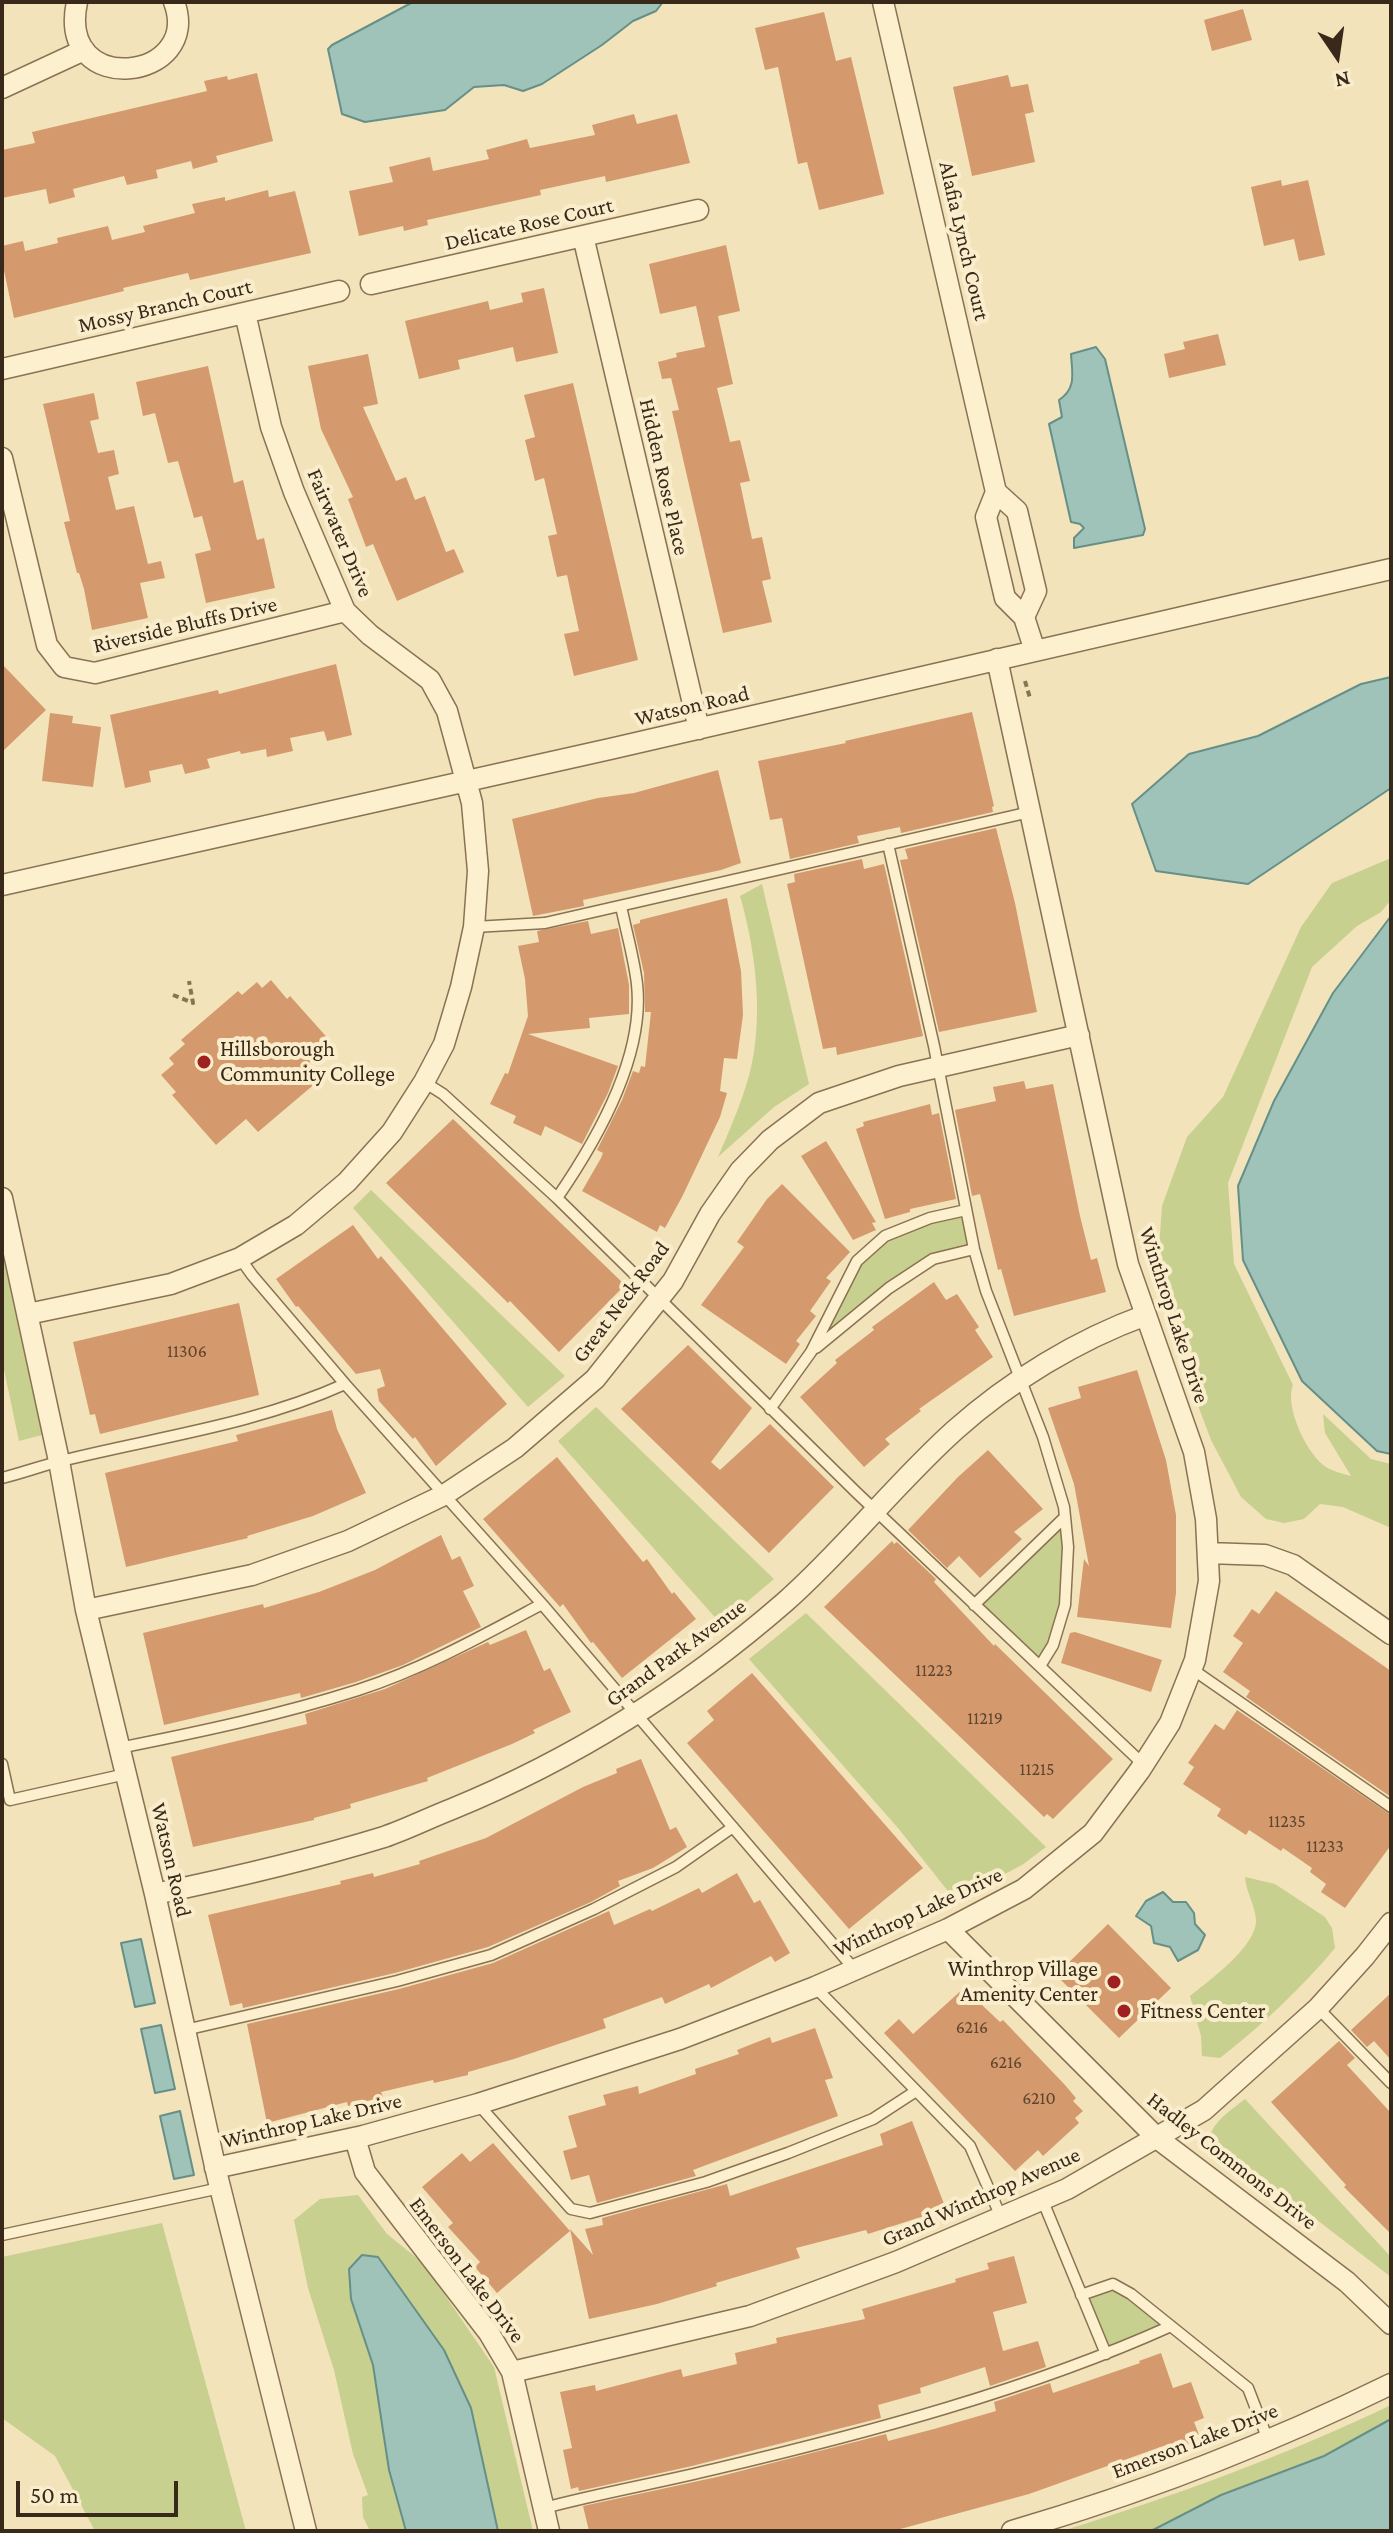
<!DOCTYPE html>
<html>
<head>
<meta charset="utf-8">
<style>
  body { margin:0 }
  #map { position:relative; width:1393px; height:2533px; overflow:hidden; background:#f2e3bb; font-family:"Crimson Pro",serif }
  canvas { display:block }
  .frame { position:absolute; inset:0; border:4px solid #38291a; pointer-events:none }
  .north { position:absolute; left:1297px; top:16px; width:80px; height:80px; -webkit-text-stroke:6px #f9edcb; paint-order:stroke; rotate:167deg; font-size:22px; font-weight:700; line-height:32px; text-align:center; color:#38291a }
  .north::after { content:''; display:block; margin:auto; width:28px; height:36px; background:#38291a; clip-path:polygon(50% 0,100% 100%,50% 72%,0 100%) }
  .scale { position:absolute; left:16px; top:2481px; width:162px; height:36px; box-sizing:border-box; border:4px solid #38291a; border-top:0; padding-left:10px; font-size:24px; line-height:28px; white-space:nowrap; color:#38291a; -webkit-text-stroke:6px #f9edcb; paint-order:stroke }
</style>
</head>
<body>
<div id="map">
<canvas width="1393" height="2533"></canvas>
<div class="frame"></div>
<div class="north">N</div>
<div class="scale">50 m</div>
</div>
<script>
const g = document.querySelector('canvas').getContext('2d');
g.lineJoin = 'round';
function fill(path, color) { g.fillStyle = color; g.fill(path, 'evenodd'); }
function strokePath(path, color, width, dash) { g.strokeStyle = color; g.lineWidth = width; g.lineCap = dash ? 'butt' : 'round'; g.setLineDash(dash || []); g.stroke(path); }
function drawText(font, color, halo, rows, align = 'center') {
  g.font = font + ' "Crimson Pro",serif'; g.lineWidth = 8; g.setLineDash([]); g.textBaseline = 'middle'; g.strokeStyle = halo; g.fillStyle = color; for (const [text, x, y, turn = 0] of rows) {
    g.save(); g.translate(x, y); g.rotate((+turn || 0) * Math.PI / 180); g.textAlign = isNaN(turn) ? turn : align; if (halo) g.strokeText(text, 0, 0); g.fillText(text, 0, 0); g.restore();
  }
}
const green = new Path2D(`
  M1391,858v42l-10,12 -24,14 -45,41 -84,216 6,81 59,121c-9,21 14,70 33,82 6,4 17,7 25,9l-26,-43 -2,-19 48,45 20,5v64l-48,-21 -23,-3 -16,15 -20,4 -18,-4 -25,-22 -30,-57 -29,-77 -24,-100 4,-57 25,-69 36,-40 78,-170 31,-44z
  M762,884l47,200 -35,23 -56,50c13,-31 27,-61 34,-94 11,-53 3,-115 -12,-167z
  M371,1190l194,186 -37,31 -175,-199z
  M966,1210l8,39 -41,10 -122,93 46,-91 28,-25z
  M2,1250l40,185 -23,6 -17,-81z
  M596,1407l178,172 -53,45 -163,-183z
  M1065,1517v88l-25,61 -66,-61z
  M806,1613l240,234 -24,18 -67,35 -57,-72 -149,-169z
  M1245,1877l30,7 50,33 7,11 3,20c-34,41 -73,77 -115,110l-18,-2 -1,-20 -11,-40c19,-15 67,-50 66,-76 -1,-15 -10,-28 -11,-43z
  M1245,2099l146,158v20l-153,-118 -16,2c-30,-26 3,-46 23,-62z
  M358,2195l29,39 36,29 71,104 39,164h-163l-7,-14 -1,-20 6,-2 -15,-41 -19,-84 -26,-82 -14,-68 26,-21z
  M162,2223l84,308h-151l-40,-75 -53,-38v-161z
  M1113,2284l58,42 -65,28 -25,-59z
  M1391,2405v126h-329c112,-35 223,-75 329,-126z`);
const water = new Path2D(`
  M413,2h250l-7,9 -23,10 -31,24 -60,39 -19,7 -19,-6 -30,2 -29,23 -80,12 -23,-8 -14,-65 4,-4z
  M1096,347l9,12 40,170 -2,6 -69,13v-10l10,-10 -4,-4 -9,-2 -22,-98 13,-7 -3,-17c18,-12 13,-27 12,-46z
  M1391,677v111l-143,96 -92,-13 -24,-67 57,-50 69,-18 103,-52z
  M1391,916v538l-14,-3 -75,-70 -59,-121 -5,-74 36,-85 59,-108z
  M1163,1892l10,10h13l8,11 1,11 10,11 -7,15 -20,11 -8,-14 -16,-4 -3,-17 -15,-10 10,-15z
  M141,1939l14,64 -20,4 -14,-64z
  M161,2025l14,64 -20,4 -14,-64z
  M180,2111l14,64 -20,4 -14,-63z
  M362,2255l16,2 66,93 27,58 27,123h-92l-17,-61 -16,-105 -22,-66 -2,-30z
  M1391,2419v112h-240l70,-36 103,-39z`);
const building = new Path2D(`
  M1243,9l9,31 -40,11 -8,-31z
  M824,12l12,49 15,-4 33,137 -65,16 -12,-48 -9,2 -20,-97 -13,3 -10,-42z
  M257,73l16,68 -57,15 2,6 -25,7 -2,-8 -35,9 2,8 -31,7 -3,-9 -51,13 2,8 -26,7 -3,-15 -44,9v-48l33,-7 -3,-11 175,-41 -3,-10 23,-5 1,4z
  M1008,75l3,12 17,-3 6,28 -9,2 10,48 -63,14 -19,-89z
  M634,114l3,10 40,-10 13,49 -84,19 -1,-6 -65,14 1,5 -114,25 1,5 -24,6 -1,-5 -44,10 -10,-45 44,-9 -4,-15 41,-10 3,14 56,-12 -3,-9 41,-11 3,9 65,-13 -3,-10z
  M1281,180l1,6 26,-6 17,75 -26,6 -5,-22 -30,7 -13,-59z
  M268,190l1,7 26,-6 16,62 -121,27 -2,-7 -65,15 1,3 -110,27 -12,-57v-15l21,-5 2,10 33,-8 -1,-5 51,-12 4,14 33,-8 -2,-6 52,-13 -3,-9 33,-7v4z
  M726,245l14,66 -22,5 15,68 -16,4 13,54 10,-2 10,41 -10,2 12,56 10,-2 9,42 -9,2 10,41 -49,11 -51,-222 7,-1 -8,-32 -9,1 -4,-17 19,-5 -1,-4 29,-6 -9,-41 -36,8 -11,-50z
  M544,288l14,65 -42,9 -3,-15 -55,13 2,9 -41,10 -14,-58 83,-20 2,9 33,-8 -2,-9z
  M1218,334l8,31 -57,13 -5,-24 21,-5 -2,-7z
  M368,354l10,50 -15,3 33,74 10,-4 9,23 10,-4 21,56 8,-3 10,23 -67,29 -24,-57 -7,3 -18,-48 5,-2 -32,-68 -13,-63z
  M208,366l26,117 9,-3 14,60 7,-2 11,50 -69,15 -11,-49 16,-4 -9,-34 -8,2 -16,-57 -10,2 -13,-50 -12,3 -7,-34z
  M573,383l65,277 -64,16 -10,-42 15,-3 -12,-56 -10,2 -9,-41 9,-2 -13,-56 -9,3 -10,-41 10,-3 -11,-42z
  M94,393l5,26 -9,2 8,32 16,-3 5,24 -11,3 8,33 18,-4 14,58 13,-3 4,17 -25,5 8,35 -56,12 -8,-41 -5,-16h-2l-13,-51 6,-1 -27,-117z
  M2,664l44,46 -44,42z
  M336,664l16,71 -25,6 -3,-10 -34,7 3,13 -26,6 -1,-8 -25,5 -1,-3 -33,8 3,9 -25,6 -3,-10 -33,7 2,11 -26,6 -15,-73 108,-25 1,4z
  M972,712l22,94 -2,1 1,5 -92,21 -1,-6 -43,9 2,7 -69,16 -8,-41 -12,2 -12,-59 88,-18 -1,-2z
  M50,713l23,3 -1,7 29,4 -8,60 -51,-6z
  M718,770l23,93 -20,7 -138,30 1,6 -51,10 -21,-97 86,-21 36,-5z
  M996,828l19,75 22,109 -98,20 -39,-172 8,-1 -3,-10z
  M862,859l2,10 20,-5 39,172 -86,19 -1,-8 -13,2 -36,-165 8,-2 -1,-8z
  M727,898l14,73 2,44 -6,44 -13,-1 -4,33 7,2 -7,24 -38,80 -17,31 -5,-3 -3,7 -75,-41 19,-33 2,-5 -6,-3 25,-50 11,-29 6,2 2,-7 4,1 6,-55h-6l-1,-39 -11,-48 7,-2v-3z
  M588,921l3,13 27,-6 11,57v29l-40,4 1,10 -62,6 90,32 -10,27 -26,51 -37,-18 -4,10 -28,-13 3,-7 -26,-12 15,-31 3,1 20,-58 -3,-37 -7,-33 21,-4 -2,-11z
  M271,980l16,19 3,-3 42,47 -28,25 13,14 -59,50 -12,-13 -30,26 -44,-50 4,-3 -15,-17 13,-11 -5,-6 16,-14 -4,-4 57,-49 4,4 15,-13 5,6z
  M1024,1081l2,8 27,-5 27,132 11,44 6,-2 9,34 -92,24 -13,-47 -3,1 -18,-76 -8,2 -17,-86 41,-9 -3,-14z
  M930,1104l2,11 7,-2 17,86 -46,10v3l-25,7 -29,-90 8,-3 -1,-4z
  M453,1119l172,166 -66,67 -49,-51 -2,2 -122,-120z
  M826,1141l50,81 -4,1 4,7 -23,10 -52,-84z
  M782,1184l68,68 -24,26 5,3 -21,30 6,5 -20,25 4,3 -14,20 -85,-59 43,-58 -7,-5 30,-43z
  M353,1225l25,34 3,-3 126,148 -71,62 -21,-29 -2,2 -34,-38 -2,-12 8,-3 -5,-17 -24,5 -58,-68 -2,1 -20,-28z
  M934,1282l12,18 11,-6 22,33 -4,3 18,27 -74,52 2,2 -36,28 5,5 -26,23 -64,-70 37,-34 -2,-3 39,-30 -2,-3z
  M239,1303l20,92 -159,39 -5,-20 -5,1 -17,-73z
  M688,1345l64,63 -41,54 9,8 50,-46 64,63 -65,66 -148,-144z
  M1137,1370l29,90 10,55v78l-5,35 -94,-11 7,-58 5,7 -15,-82 -26,-76 33,-10 -3,-11z
  M332,1410l5,19 29,64 -53,23 -66,20 1,2 -122,29 -21,-94 133,-32 -2,-6z
  M988,1450l55,59 -29,23 8,7 -42,39 -21,-22 -12,12 -39,-38 50,-53z
  M557,1457l86,105 4,-3 25,35 2,-2 22,27 -74,59 -29,-36 -2,1 -28,-39 -3,3 -77,-88z
  M441,1535l11,25 8,-4 14,30 -11,5 18,36 -78,38 -47,17 -55,16 -1,-5 -136,32 -21,-92 120,-29 1,4 55,-16 56,-22z
  M892,1541l2,3 3,-2 39,37 -2,3 60,64 1,-2 118,115 -60,60 -6,-5 -3,3 -220,-210z
  M1276,1591l115,80v126l-145,-100 4,-6 -27,-19 20,-29 -10,-7 19,-27 7,5z
  M526,1630l18,41 6,-3 21,44 -38,18 2,3 -23,11 -85,34 1,3 -78,23 1,4 -37,10v2l-121,27 -22,-90 136,-33 -2,-10 80,-25 103,-47 2,3z
  M1075,1632l87,28 -11,32 -90,-29 9,-30z
  M752,1673l171,195 -74,61 -162,-186 27,-23 -7,-9z
  M1237,1710l154,105v30l-46,63 -24,-16 5,-8 -16,-12 2,-4 -29,-20 -2,3 -32,-21 -3,5 -29,-19 4,-7 -38,-25 11,-17 -6,-4 27,-39 9,6z
  M641,1759l29,71 6,-3 11,20 -34,21 -35,13 2,5 -29,16 -103,45 -93,26 -152,35 -1,-5 -12,3 -22,-91 133,-31 -1,-3 33,-8 1,4 46,-13 -1,-3 67,-23 97,-51 34,-14 -1,-4z
  M737,1873l17,30 6,-3 30,53 -15,9 -4,-6 -60,32 -2,-4 -44,20 -3,-7 -59,22 3,9 -92,31 -46,13v3l-34,8 -1,-3 -52,12 2,5 -35,9 -1,-4 -80,21 -20,-99 152,-35 94,-26 116,-52 5,14 36,-16 2,2 47,-23 3,5z
  M1108,1924l63,64 -52,50 -63,-63z
  M964,1988l36,34 3,-2 62,65 11,13 -3,3 10,10 -8,7 4,5 -36,33 -5,-6 -23,21 -131,-138 15,-14 14,15z
  M1391,1993v67l-17,-19 -7,6 -16,-17z
  M815,2028l18,50 -8,2 13,36 -145,54 3,6 -99,27 -8,-28 -18,5 -8,-29 14,-4 -9,-31 38,-11 -3,-10 35,-9 1,8 57,-20 -1,-5 44,-15 -2,-4 33,-13 2,6z
  M1339,2041l16,17 -8,7 44,48v121l-47,-47 2,-2 -75,-83z
  M912,2121l34,88 -78,25 -2,-4 -70,18 4,10 -84,25 1,3 -60,18 -68,15 -19,-90 23,26 -8,-26 18,-4 -1,-7 125,-34 3,12 153,-51 -3,-11z
  M493,2143l77,88 -73,62 -22,-26 5,-5 -32,-35 5,-4 -31,-36 40,-34 8,9z
  M1014,2256l13,47 -34,9 10,39 35,-10 8,26 -56,19 -5,-19 -65,21 1,5 -43,12 3,13 -189,48 -113,25 -1,-4 -7,2 -8,-39 9,-2 -12,-56 35,-7 1,6 85,-22 2,8 54,-13 -2,-11 42,-10 -1,-5 89,-19 -3,-10 94,-27 -1,-3 34,-10 -2,-6z
  M1161,2353l12,35 18,-6 13,36 -10,4 7,18 -30,10 -2,-6 -140,50 -136,37h-304l-6,-25 134,-29 169,-43 2,7 46,-12 62,-18 -2,-9 56,-19 3,10 87,-30 -1,-2z`);
const path = new Path2D(`
  M1025,681l5,17
  M173,995l20,8 -4,-22`);
const service = new Path2D(`
  M888,844l46,202 40,203 12,42 57,146 21,70 4,40 -3,58 -12,40 -13,21
  M474,927l71,-4 485,-111
  M424,1082l19,12 114,104 300,295 287,272
  M557,1198c40,-58 88,-141 80,-214 -3,-26 -11,-53 -16,-78
  M240,1258l12,17 93,109 197,220 313,366
  M816,1348l73,-60 44,-29 41,-10
  M770,1409l41,-57 46,-91 28,-25 45,-18 36,-8
  M2,1478c20,-5 39,-12 59,-17 96,-24 193,-36 284,-77
  M974,1605l91,-88
  M1192,1669l199,138
  M119,1748c80,-16 161,-33 239,-58 65,-21 124,-54 184,-86
  M2,1764l8,36 116,-26
  M815,1987l155,159 31,71
  M1318,2008l73,75
  M185,2030l212,-49 94,-26 103,-46 82,-42 57,-40
  M478,2104l93,105 19,4 116,-31 82,-29 85,-34 43,-28
  M1042,2199l64,155
  M2,2235l218,-47
  M1081,2295l32,-11 18,10 117,94 20,52
  M544,2508c56,-15 114,-25 171,-39 152,-36 314,-79 456,-143`);
const minor = new Path2D(`
  M77,2c-21,98 127,79 97,0
  M883,2l113,490 21,19 19,80 -12,26
  M2,88l82,-38
  M583,236l116,493
  M371,284l327,-74
  M2,369l337,-78
  M2,458l45,187 17,22 31,6 250,-62
  M996,492l-10,25 19,81 19,19 10,31
  M2,885l608,-136 781,-180
  M2,1198l57,263 27,149 69,284 62,281 89,356
  M28,1314l143,-30 69,-26 56,-33 51,-43 45,-50 32,-50 20,-38 17,-57 13,-60 4,-56 -6,-68 -25,-92 -17,-31 -60,-45 -25,-24 -51,-119 -23,-65 -26,-114
  M1208,1553l57,2 28,10 98,69
  M86,1610l166,-35 96,-34 96,-46 71,-47 80,-69 78,-98 37,-67 30,-43 30,-31 49,-37 80,-27 180,-41
  M155,1894c77,-16 154,-34 229,-57 23,-8 45,-19 68,-28 122,-50 233,-120 333,-207 60,-53 110,-118 170,-172 55,-49 122,-90 191,-115
  M948,1929l209,209 190,144 44,42
  M355,2138l10,34 124,161 23,39 37,159
  M215,2168l148,-32 115,-32 202,-65 135,-52 133,-58 76,-40 69,-56 47,-63 30,-47 25,-63 14,-79 -3,-62 -12,-67 -66,-188 -131,-605
  M512,2372l238,-56 146,-54 171,-73 137,-79 114,-102 47,-52 26,-33
  M1012,2531c130,-38 257,-87 379,-147`);
const markers = [
  [204,1062,8,"#9f201e"],
  [1114,1982,8,"#9f201e"],
  [1124,2011,8,"#9f201e"]
];
const numberNames = [
  ["11306",187,1351],
  ["11223",934,1670],
  ["11219",985,1718],
  ["11215",1037,1769],
  ["11235",1287,1821],
  ["11233",1325,1846],
  ["6216",972,2027],
  ["6216",1006,2062],
  ["6210",1039,2098]
];
const streetNames = [
  ["Delicate Rose Court",529,224,-13],
  ["Alafia Lynch Court",964,241,77],
  ["Mossy Branch Court",165,306,-13],
  ["Hidden Rose Place",664,477,77],
  ["Fairwater Drive",340,533,67],
  ["Riverside Bluffs Drive",185,625,-13],
  ["Watson Road",692,706,-13],
  ["Great Neck Road",621,1302,-53],
  ["Winthrop Lake Drive",1174,1315,72],
  ["Grand Park Avenue",676,1653,-36],
  ["Watson Road",171,1860,77],
  ["Winthrop Lake Drive",918,1912,-25],
  ["Winthrop Lake Drive",312,2121,-13],
  ["Hadley Commons Drive",1232,2161,38],
  ["Grand Winthrop Avenue",981,2197,-24],
  ["Emerson Lake Drive",467,2270,53],
  ["Emerson Lake Drive",1195,2441,-21]
];
const poiNames = [
  ["Hillsborough",220,1049],
  ["Community College",220,1074],
  ["Winthrop Village",1098,1969,"right"],
  ["Amenity Center",1098,1994,"right"],
  ["Fitness Center",1140,2011]
];
fill(green, '#c7d08e');
fill(water, '#9fc2b9');
strokePath(water, '#669087', 2);
fill(building, '#d49a6d');
strokePath(service, '#8a7253', 13);
strokePath(minor, '#8a7253', 23);
strokePath(path, '#8a7253', 4, [6, 4]);
strokePath(service, '#fcf0ce', 10);
strokePath(minor, '#fcf0ce', 20);
for (const [x, y, r, color] of markers) { const dot = new Path2D(); dot.arc(x, y, r, 0, 2 * Math.PI); g.fillStyle = color; g.fill(dot); strokePath(dot, '#f9edcb', 3); }
drawText('18px', '#5f452f', null, numberNames);
drawText('22px', '#38291a', '#f9edcb', streetNames);
drawText('22px', '#38291a', '#f9edcb', poiNames, 'left');
</script>
</body>
</html>
